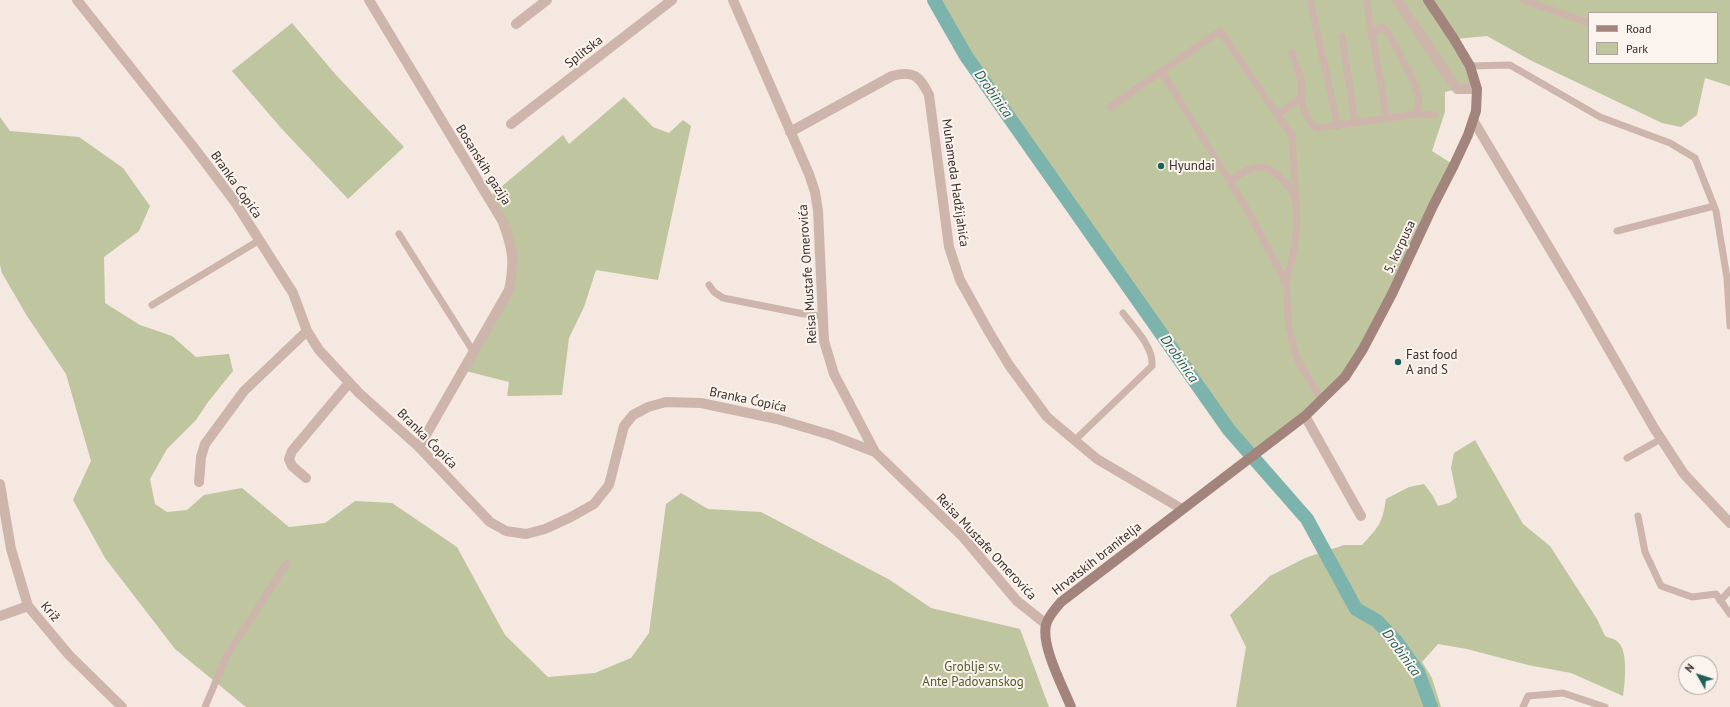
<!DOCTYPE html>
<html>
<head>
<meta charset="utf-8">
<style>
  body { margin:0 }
  #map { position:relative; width:1730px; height:707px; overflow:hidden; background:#f4e8e0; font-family:"PT Sans",sans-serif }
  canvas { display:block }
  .legend { position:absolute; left:1588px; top:12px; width:130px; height:52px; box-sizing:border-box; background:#fbf3ed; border:1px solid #aea49f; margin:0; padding:5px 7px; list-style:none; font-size:12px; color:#3b2d2a }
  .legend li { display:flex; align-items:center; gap:8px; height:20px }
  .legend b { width:20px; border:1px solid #aea49f }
  .north { position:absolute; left:1678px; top:655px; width:40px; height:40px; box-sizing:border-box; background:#fbf3ed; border:1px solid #aea49f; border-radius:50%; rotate:309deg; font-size:11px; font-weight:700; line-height:16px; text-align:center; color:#3b2d2a }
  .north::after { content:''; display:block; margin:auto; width:14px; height:18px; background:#1d6059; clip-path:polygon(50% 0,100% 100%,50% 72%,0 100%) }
</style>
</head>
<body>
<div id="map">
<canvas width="1730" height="707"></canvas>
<ul class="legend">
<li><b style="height:5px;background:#a2847c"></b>Road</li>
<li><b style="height:11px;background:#bec59f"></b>Park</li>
</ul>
<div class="north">N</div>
</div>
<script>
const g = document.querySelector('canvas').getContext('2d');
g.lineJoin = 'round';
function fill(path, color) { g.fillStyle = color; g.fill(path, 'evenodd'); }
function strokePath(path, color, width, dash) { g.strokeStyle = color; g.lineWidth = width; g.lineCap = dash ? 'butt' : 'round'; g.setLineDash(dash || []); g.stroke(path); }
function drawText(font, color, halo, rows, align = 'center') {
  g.font = font + ' "PT Sans",sans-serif'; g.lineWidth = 4; g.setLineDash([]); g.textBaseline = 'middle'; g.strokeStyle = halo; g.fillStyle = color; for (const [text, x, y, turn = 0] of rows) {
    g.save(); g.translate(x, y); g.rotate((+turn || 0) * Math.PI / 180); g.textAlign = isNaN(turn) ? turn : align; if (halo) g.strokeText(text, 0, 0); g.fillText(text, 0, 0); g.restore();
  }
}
const green = new Path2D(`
  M934,0h796v86l-25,-8 -8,37 -16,12 -19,-4 -130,-62 -45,-25 -32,3 22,50h-20l-12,3v20l-13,39 22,14 -109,212 -86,75 -2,8 -28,-30 -263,-374zM1589,13h128v50h-128z
  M292,23l44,52 68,72 -56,52 -67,-71 -49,-57z
  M624,97l29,30 16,6 14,-13 8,6 -33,154 -62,-10 -12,37 -15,31 -7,57 -55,1 2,-14 -47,-12 47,-80 2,-42 -23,-50 75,-63 6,9z
  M0,117l10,14 69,6 44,31 27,38 -11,25 -35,26 1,46 35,22 32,11 24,21 33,-3 4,17 -25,31 -12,18 -29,29 -17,30 5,25 12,8 20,-2 17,-15 38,-7 47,39 36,-4 30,-22 37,2 65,44 48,88 43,42 47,-4 36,-15 18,-25 17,-129 15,-11 27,16 53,3 129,68 41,28 89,21 29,78h-803l-71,-58 -70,-91 -32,-58 18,-39 -25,-87 -39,-58 -25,-43 -2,-8z
  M1475,440l48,84 27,22 47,73 8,17c4,2 11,3 14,7 9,10 6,40 4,53l-52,-23 -43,-8 -61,-16 -29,-5 -16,18 10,16 9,29h-205l10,-60 -16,-32 40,-39 35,-18 39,-13h18c17,-19 20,-20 24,-46l23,-12 15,-3 9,12 5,10 11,-3 8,-6 -6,-29 3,-15z`);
const canal = new Path2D(`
  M934,0l32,56 263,374 78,89 49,90 21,12 19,20 22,31 13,35`);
const lane = new Path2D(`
  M1310,0l28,126
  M1366,0l21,119
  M1523,0l66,23
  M1342,36l13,86
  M1371,36l5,-6 6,-3 6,5 25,48 6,16 -2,18
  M1292,52c2,9 6,18 9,27 2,7 -1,13 0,19 2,11 7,24 16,30l100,-14 18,1
  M1470,66l40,-1 90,52 70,26 25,15 21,53 11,67 3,48
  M1162,72l86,139 38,72
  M1110,107l110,-76 72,105 5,87 -3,27 -8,33 3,46 8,30 25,42
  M1278,115l23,-18
  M1230,181c31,-24 44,-15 65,14
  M1617,231l97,-25
  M399,234l74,117
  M709,285l5,7 9,6 81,16 19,2
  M152,305l106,-64
  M1074,441l78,-75c2,-19 -18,-38 -29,-53
  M1627,458l34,-19
  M1638,516l7,36 16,34 31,11 24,-3 14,20
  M1720,601l10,-11
  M205,707l22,-52 60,-92
  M1523,707l5,-11 35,-3 42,14`);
const street = new Path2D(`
  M77,0l115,145 43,57 58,91 14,38 12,19 40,43 60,54 71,75 16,9 20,3 19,-5 26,-12 23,-13 15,-19 15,-59 9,-11 15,-8 18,-5 35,1 76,16 54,16 44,17
  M369,0l134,222c10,28 12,39 6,68l-90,157
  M733,0l76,174 6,18 3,19 6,130 10,33 41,78 88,85 54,64 29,23
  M1397,0l60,89h20
  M516,24l31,-24
  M1473,120l108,181 73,127 30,46 46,49
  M511,124l161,-124
  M790,132l102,-56c21,-6 28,0 37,19l20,152 11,33 29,52 20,33 38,52 50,42 85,50
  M1305,416l56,100
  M306,478l-14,-12 -3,-7 3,-8 57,-68
  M199,482l2,-25 4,-13 39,-53 63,-60
  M0,484l11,65 17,57 41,49 53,52
  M0,616l28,-10`);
const secondary = new Path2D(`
  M1071,707c-8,-20 -30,-61 -25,-82 2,-9 10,-17 15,-23l244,-186 40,-39 18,-28 29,-55 41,-88 21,-41 14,-30 8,-24 1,-22 -7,-23 -16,-27 -26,-39`);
const markers = [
  [1161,166,4,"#1d6059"],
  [1398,362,4,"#1d6059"]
];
const streetNames = [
  ["Splitska",584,52,-38],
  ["Bosanskih gazija",483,165,58],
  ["Muhameda Hadžijahića",955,183,82],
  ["Branka Ćopića",236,185,55],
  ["5. korpusa",1400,247,-65],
  ["Reisa Mustafe Omerovića",808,274,-94],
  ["Branka Ćopića",748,400,12],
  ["Branka Ćopića",427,439,45],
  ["Reisa Mustafe Omerovića",986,547,47],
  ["Hrvatskih branitelja",1097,559,-38],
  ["Križ",50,612,50]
];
const poiNames = [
  ["Hyundai",1169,166],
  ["Fast food",1406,355],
  ["A and S",1406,370]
];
const parkNames = [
  ["Groblje sv.",973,667],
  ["Ante Padovanskog",973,682]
];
const waterNames = [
  ["Drobinica",993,94,55],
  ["Drobinica",1179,359,55],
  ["Drobinica",1401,653,54]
];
fill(green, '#bec59f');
strokePath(canal, '#7db3ad', 14);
strokePath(lane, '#ceb5ab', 7);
strokePath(street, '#ceb5ab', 10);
strokePath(secondary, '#a2847c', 10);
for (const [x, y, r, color] of markers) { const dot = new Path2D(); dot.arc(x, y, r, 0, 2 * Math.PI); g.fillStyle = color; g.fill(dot); strokePath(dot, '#fbf3ed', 1.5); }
drawText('13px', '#3b2d2a', '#fbf3ed', streetNames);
drawText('13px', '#3b2d2a', '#fbf3ed', poiNames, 'left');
drawText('13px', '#515b2d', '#fbf3ed', parkNames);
drawText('italic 14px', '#1d6059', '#fbf3ed', waterNames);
</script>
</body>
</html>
